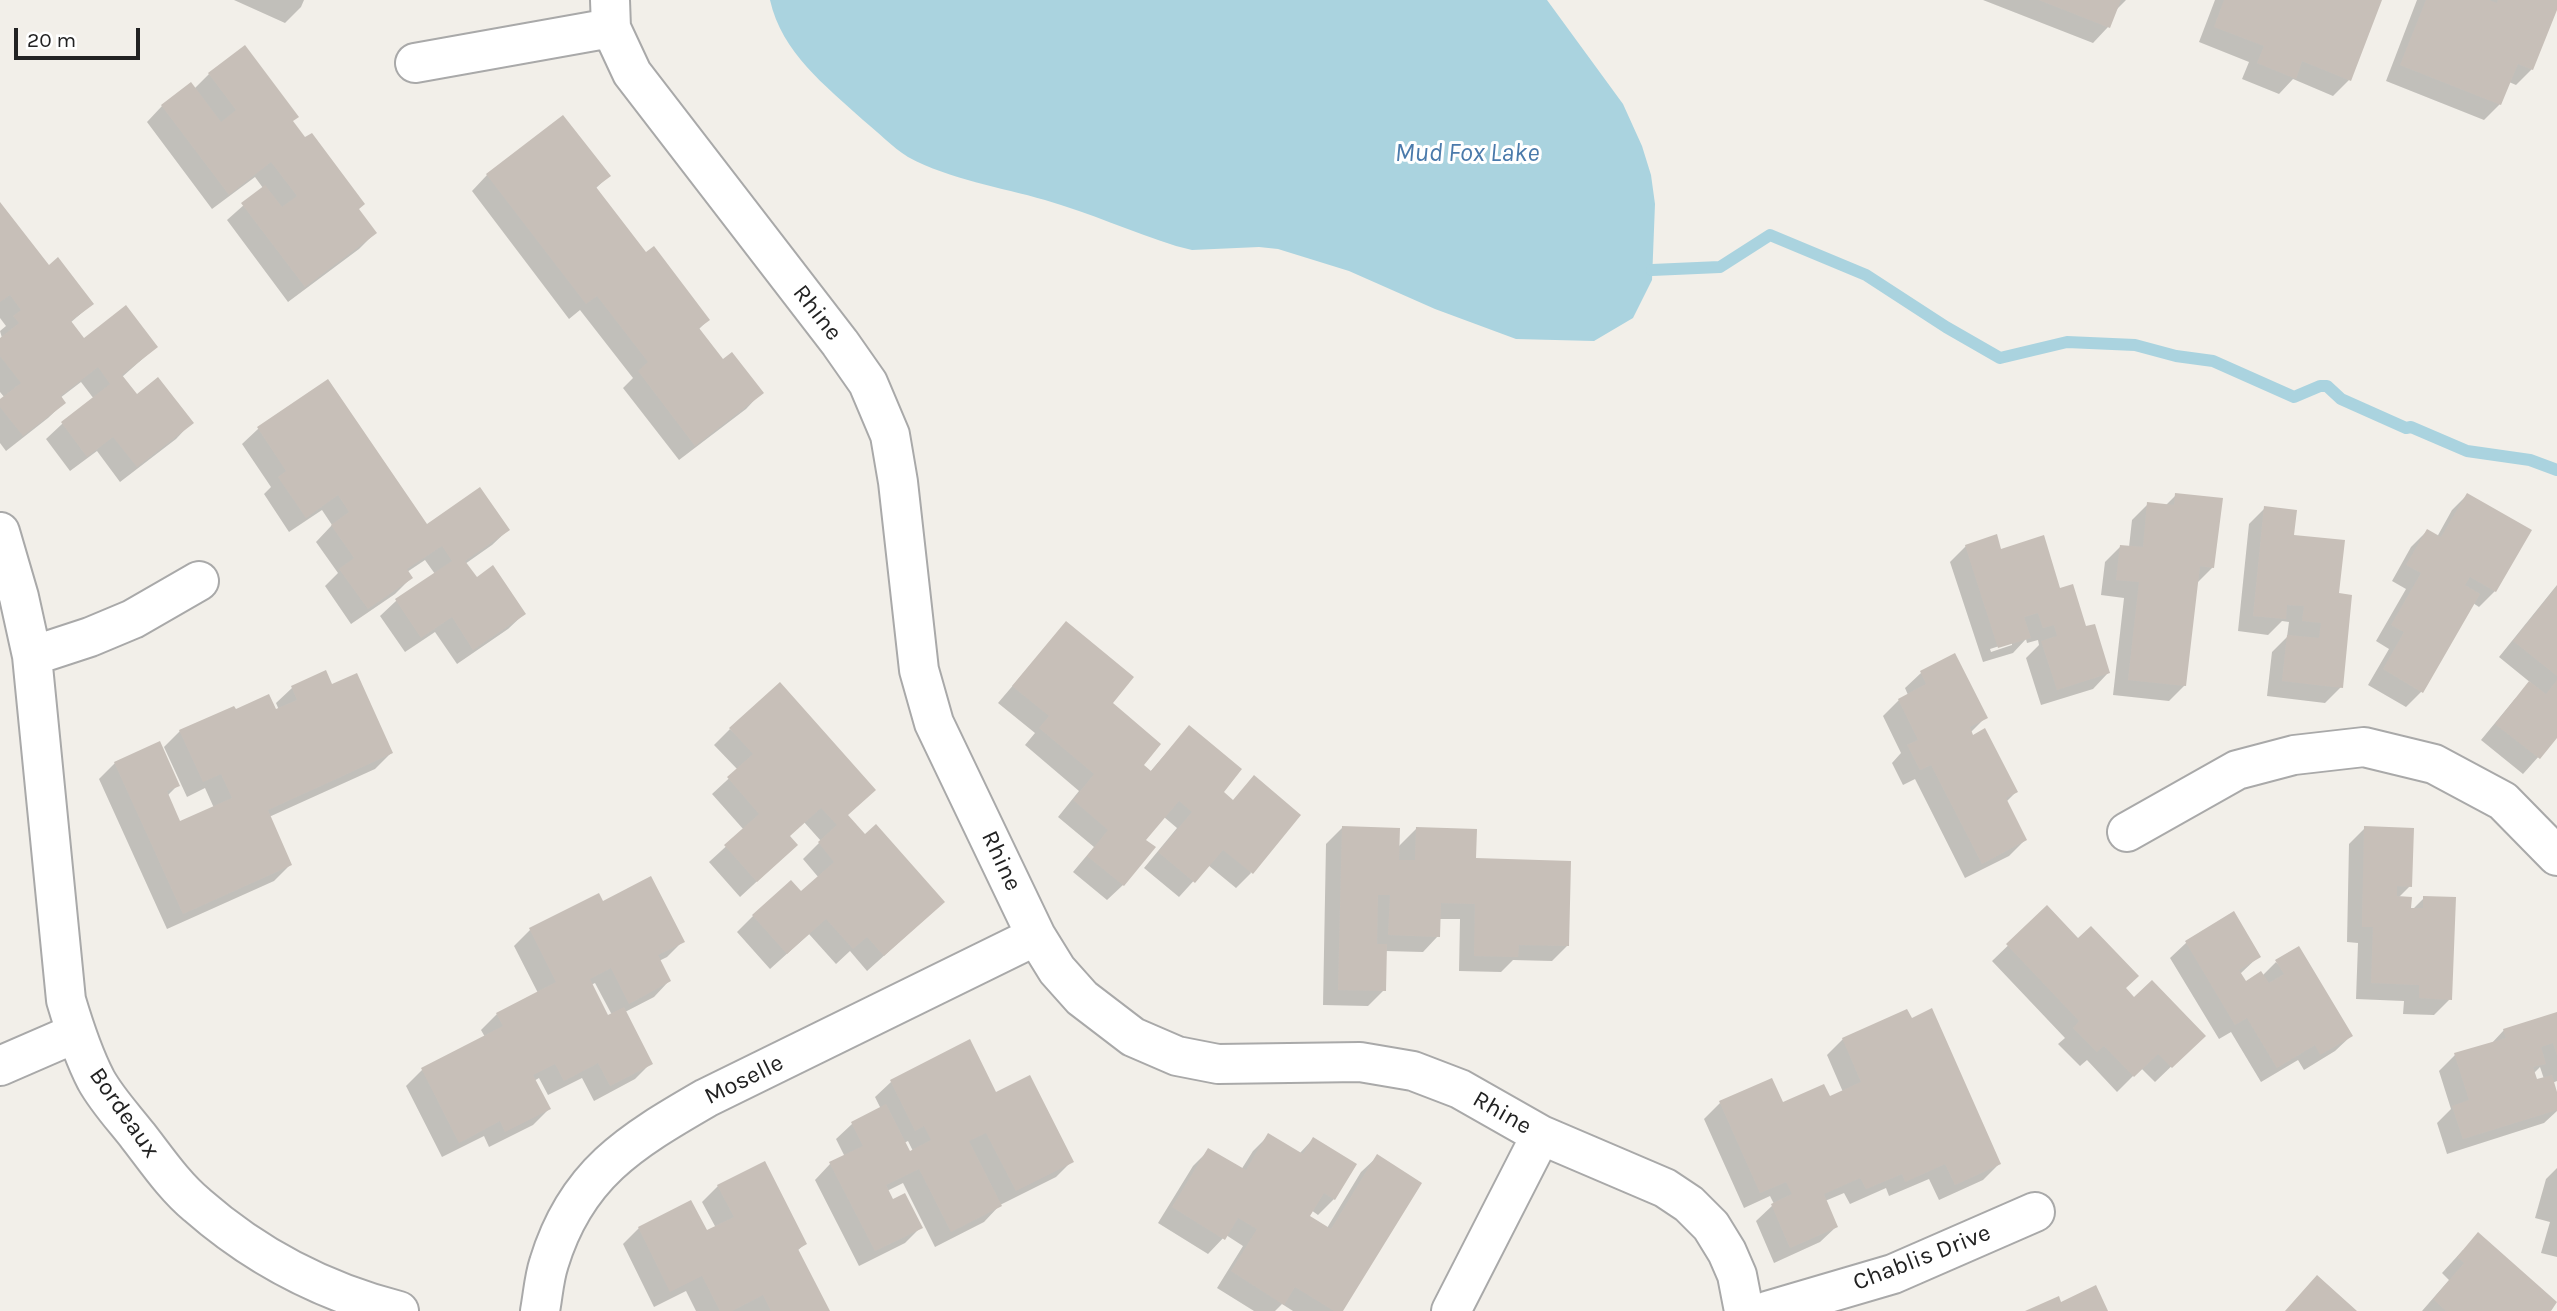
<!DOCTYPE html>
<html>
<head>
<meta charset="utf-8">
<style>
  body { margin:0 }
  #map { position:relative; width:2557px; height:1311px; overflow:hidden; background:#f2efe9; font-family:Karla,sans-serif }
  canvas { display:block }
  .scale { position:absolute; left:14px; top:28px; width:126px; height:32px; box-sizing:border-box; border:4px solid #222; border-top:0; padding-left:9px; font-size:21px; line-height:24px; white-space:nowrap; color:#222; -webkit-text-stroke:5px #fff; paint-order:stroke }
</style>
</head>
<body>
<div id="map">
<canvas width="2557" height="1311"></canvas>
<div class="scale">20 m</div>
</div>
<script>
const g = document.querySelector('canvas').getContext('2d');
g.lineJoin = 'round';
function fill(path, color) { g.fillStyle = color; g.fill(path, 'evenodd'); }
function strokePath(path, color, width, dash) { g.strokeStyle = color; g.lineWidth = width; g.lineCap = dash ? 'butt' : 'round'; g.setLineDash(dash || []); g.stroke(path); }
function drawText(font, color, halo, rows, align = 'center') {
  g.font = font + ' Karla,sans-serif'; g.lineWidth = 6; g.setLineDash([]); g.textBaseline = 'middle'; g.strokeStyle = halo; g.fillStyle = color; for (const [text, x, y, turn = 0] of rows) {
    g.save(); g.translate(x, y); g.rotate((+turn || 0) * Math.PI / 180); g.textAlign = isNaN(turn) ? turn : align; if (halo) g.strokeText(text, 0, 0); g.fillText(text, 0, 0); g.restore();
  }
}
const water = new Path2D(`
  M770,0h777l76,104 19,42 9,29 4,29 -3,76 -19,38 -39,23 -78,-2 -81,-30 -86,-38 -71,-22 -19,-2 -67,3 -16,-4c-44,-14 -86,-33 -131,-46 -45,-13 -94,-20 -137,-43 -16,-10 -30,-25 -45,-37 -38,-35 -81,-67 -93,-120z`);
const shadow = new Path2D(`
  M234,0h70l-3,7 -16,16z
  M1983,0h143l-12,12 -6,15 -15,16z
  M2215,0h165l-31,80 -16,16 -40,-17 -14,15 -37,-15 7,-17 -50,-20z
  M2417,0h140v5l-25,64 -16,16 -7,-3 -9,22 -16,16 -98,-39z
  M209,74l82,48 84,111 -16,16 -71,53 -61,-82 36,-32 -8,-11 -43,32 -65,-87 15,-16 32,-17z
  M487,175l122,1 -14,13 51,66 62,65 -10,10 24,32 39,31 -15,16 -67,51 -56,-72 10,-10 -53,-68 -11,9 -97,-128z
  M0,204l48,63 44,37 -22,19 13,17 73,7 -34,30 15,19 54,27 -15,16 -56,43 -23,-31 -27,20 -24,-32 16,-15 32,-25 -13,-17 -21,16 4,5 -16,15 -42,33 -6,-8v-42l5,-3 -5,-6v-52l2,-2 -2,-7 6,-5 -6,-8z
  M327,381l99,145 82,4 -16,15 -27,19 11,15 48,35 -16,15 -51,35 -22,-32 -30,20 -25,-36 16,-15 39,-27 -10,-14 -18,12 4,6 -16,16 -44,30 -26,-38 13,-13 -22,-31 16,-17 -10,-15 -33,22 -25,-38 7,-7 -29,-43 16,-15z
  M2176,495l37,72 -17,17 -11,101 -16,16 -56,-6 11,-97 -23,-3 4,-33 16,-16 8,1 3,-27 16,-16 17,2z
  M2467,495l28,96 -16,16 -6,-4 -51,88 -16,16 -38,-22 21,-36 -13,-8 30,-52 -14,-8 19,-34 16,-16 10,6 15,-27z
  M2265,508l27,29 45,58 4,92 -16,16 -58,-7 5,-44 15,-15 2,-15 -7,-1 -14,14 -30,-4 11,-107z
  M1966,546l93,44 26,38 23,45 -15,16 -52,16 -15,-47 13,-13 -1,-5 -11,3 -1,-4 -13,14 -30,9 -33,-100zM2012,642v3l-21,7 -1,-3z
  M2557,585v151l-34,38 -42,-34 33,-40 17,-17 -32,-26z
  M1066,623l76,142 8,7 39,-45 32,65 30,81 -15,15 -28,-23 -29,32 -35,-29 33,-40 -13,-11 -20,23 -21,45 -16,15 -34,-28 21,-25 -36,-30 21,-26 -54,-46 10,-12 -37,-30z
  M1955,655l31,62 -16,16 46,59 -10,10 19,38 -16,16 -44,22 -50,-99 -12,6 -11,-22 9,-10 -18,-37 16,-16 9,-5 -3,-7 16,-15z
  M331,686l60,67 -16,16 -106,48 21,48 -16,16 -107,48 -68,-150 16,-16 63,22 -11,11 12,27 35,-15 -9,-20 -18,9 -23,-50 16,-16 55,-20h40l4,-1 -3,-7 16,-15z
  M730,729l116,87 81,101 -60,54 -17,-20 -14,13 -27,-30 -39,35 -33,-37 16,-16 47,-22 19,-16 -16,-19 18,-18 -17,-19 -16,15 -9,24 -39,36 -31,-35 35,-32 -32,-36 26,-24 -24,-25z
  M1342,828l56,19 18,-18 58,31 94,85 -16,16 -39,-1 -12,12 -42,-1 1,-52h-21l-1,17 -15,16 -38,-1 -1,39 -16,16 -45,-1 3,-161z
  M2365,828l45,58 -12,12 11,12h3l12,-12 26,101 -16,16 -31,-1 1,-13 -48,-2 2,-56 -11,-1 2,-98z
  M602,903l81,38 -16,16 -8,4 10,20 -15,16 -29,15 26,51 -16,16 -41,22 -12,-23 -34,17 -9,-17 -5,3 15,28 -16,16 -44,22 -5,-11 -42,21 -36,-71 16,-16 63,-33 -4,-7 16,-16 41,-21 -24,-47 16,-16zM595,983l17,32 -5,2 -16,-32z
  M2047,908l87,91 69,37 -48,46 -14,-14 -24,24 -30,-32 -7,6 -22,-22 7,-6 -73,-77z
  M2233,914l26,42 -19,18 6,9 16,-7 14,-14 75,74 -16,15 -31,19 -6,-10 -37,22 -30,-50 -12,7 -49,-81 16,-15z
  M2557,1014v67l-5,2 5,15v13l-13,12 -97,31 -10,-31 14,-14 -12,-38 16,-16 36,-11 13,-14zM2540,1067l4,12 -8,3 -2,-9z
  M1843,1039l156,125 -16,16 -44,20 -10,-21 -40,17 -3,-8 -36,16 -6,-11 -19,8 11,26 -16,15 -46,21 -18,-42 18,-17 -4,-8 -26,12 -40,-89 16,-16 62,1 47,-6 14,-6 -16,-37z
  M891,1082l105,12 76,67 -16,16 -56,28 -16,17 -49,25 -32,-64 -16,8 6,10 28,26 -16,16 -46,23 -44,-86 15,-16 15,-7 -9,-18 16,-15 29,-15 -6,-12zM908,1141l5,10 -4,2 -5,-10z
  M1268,1136l31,18 14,-15 21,60 -16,16 -7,-5 -3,6 19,12 34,-56 16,-15 -36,154h-48l-11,-7 -7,7h-21l-37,-23 26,-42 -17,-11 -18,19 -50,-31 35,-57 16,-16 32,20 12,-19z
  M2557,1168v89l-16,-4 9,-31 -15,-4 11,-39z
  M718,1186l87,58 -8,7 31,60h-132l-10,-20 -32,16 -31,-63 16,-16 52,-26 15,31 10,-5 -14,-26z
  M2463,1250l85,61h-126l27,-31 -7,-7z`);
const stream = new Path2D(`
  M1652,270l68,-3 50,-32 96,40 80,52 54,31 67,-16 68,3 41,11 37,5 81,36 26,-11h7l14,13 65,29 5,-1 56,24 63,9 27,10`);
const building = new Path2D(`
  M2039,0h82l-11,28z
  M2224,0h158l-31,81 -49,-20 -6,18 -39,-16 7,-17 -50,-19z
  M2426,0h63l8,3 1,-3h59v10l-24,60 -15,-6 -17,41 -101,-40z
  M245,45l54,72 -6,4 12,16 7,-4 53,71 -6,5 18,24 -72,54 -64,-84 24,-18 17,22 15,-11 -26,-34 -42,33 -68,-90 30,-23 30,40 15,-12 -28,-37z
  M563,115l48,61 -15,11 50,65 8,-6 56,74 -11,8 24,31 9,-7 32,41 -69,53 -57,-75 10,-9 -51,-66 -11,8 -100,-130z
  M0,202l49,63 9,-8 36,47 -23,17 13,17 42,-33 32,42 -36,28 15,19 21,-17 36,46 -57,44 -24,-30 -26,20 -26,-35 49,-38 -12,-17 -37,29 5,7 -43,33 -23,-29v-8l21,-16 -21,-27v-18l19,-15 -6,-7 8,-6 -11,-15 -10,7z
  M328,379l99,145 53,-37 30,43 -45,31 12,16 16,-12 33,49 -53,36 -21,-33 -31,21 -26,-39 57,-38 -10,-15 -35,23 6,9 -45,31 -29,-40 15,-11 -23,-33 18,-13 -11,-17 -32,23 -28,-41 8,-6 -29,-44z
  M2175,493l48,5 -9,70 -14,-2 -14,120 -58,-6 11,-98 -23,-2 4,-35 23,2 4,-45 27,3z
  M2467,493l65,37 -36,62 -26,-15 -5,8 15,9 -57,99 -40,-24 21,-37 -13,-7 30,-52 -15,-8 21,-36 14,8z
  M2264,506l33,4 -3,25 51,5 -6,53 13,2 -9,93 -61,-7 5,-46 32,3 2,-15 -19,-2 2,-15 -17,-1 -1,14 -33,-3z
  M1997,534l4,15 43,-14 16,53 13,-4 13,42 9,-2 15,49 -53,17 -16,-49 16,-5 -3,-11 -11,3 -5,-15 -14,4 7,21 -33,10 -33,-103z
  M2557,586v90l-44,-35z
  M1066,621l68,56 -21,26 48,41 -17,21 7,6 38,-46 53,44 -18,23 9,8 21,-25 47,40 -48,59 -30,-24 -28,33 -37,-31 34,-40 -13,-11 -33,39 10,7 -32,39 -37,-30 21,-26 -35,-30 21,-26 -55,-46 10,-12 -37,-30z
  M1955,653l33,65 -18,9 3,8 12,-7 33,64 -12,6 21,42 -45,24 -51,-99 -11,5 -13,-25 11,-5 -20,-41 28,-15 -6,-13z
  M326,670l6,14 25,-11 36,80 -125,57 24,55 -109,49 -69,-152 46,-21 20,45 -13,5 13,30 52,-23 -11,-24 -18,8 -24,-52 55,-24 2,3 33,-15 7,15 21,-9 -6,-14z
  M2557,680v58l-17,21 -45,-35 34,-43 17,13z
  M780,682l96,108 -28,25 17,19 11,-10 69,78 -61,54 -17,-19 -14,12 -27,-30 -39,35 -35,-39 39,-35 10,11 33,-29 -16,-20 19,-17 -16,-17 -31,28 8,9 -41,37 -33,-37 35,-31 -32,-37 26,-23 -24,-26z
  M1342,826l58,2 -1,32h16l1,-33 61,2 -1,29 95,3 -2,85 -50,-1 -1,12 -44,-1 1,-52 -34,-1 -1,34 -52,-2 2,-40h-12l-1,49h10l-1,47 -48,-1z
  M2364,826l50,2 -2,59 -15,-1v10l15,1 -1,11h12v-12l33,1 -4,103 -33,-2v-13l-48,-2 2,-56h-11z
  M651,876l34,66 -27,13 13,26 -42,23 -18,-36 -21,11 18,36 16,-8 29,57 -43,22 -12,-23 -34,18 -9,-17 -22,11 18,34 -46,23 -5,-11 -41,22 -38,-75 82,-42 -7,-13 60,-31 -27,-54 70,-35 4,8z
  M2047,905l31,33 13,-12 48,50 -13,12 8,9 18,-17 54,56 -34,32 -14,-14 -24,23 -30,-31 -7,6 -24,-24 6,-7 -73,-77z
  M2234,911l27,46 -22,13 7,11 15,-10 8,12 15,-9 -9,-14 24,-14 54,90 -33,19 -5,-10 -38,23 -30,-50 -12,7 -50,-84z
  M1932,1008l69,156 -46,21 -10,-21 -40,18 -3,-8 -36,15 -6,-11 -36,16 14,33 -48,21 -19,-44 21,-10 -6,-12 -26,11 -41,-92 53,-23 11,24 41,-18 6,12 31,-14 -19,-44 65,-29 5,9z
  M2557,1012v43l-4,-12 -12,4 5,17 -13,3 4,12 15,-4 5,17v18l-94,29 -11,-33 17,-6 -15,-47 52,-15 -3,-9z
  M970,1039l26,53 34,-17 44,87 -58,29 -30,-58 -17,8 33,65 -51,26 -32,-63 -33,16 7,14 12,-6 18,35 -48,23 -46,-89 34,-16 -12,-24 35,-18 24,47 21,-11 -7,-14 -9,5 -25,-51z
  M1268,1133l35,21 10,-17 44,27 -22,36 -11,-7 -14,23 21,13 46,-75 45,29 -79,128h-9l-39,-24 -11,18 -53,-34 26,-42 -19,-11 -13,22 -53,-33 36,-59 38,22z
  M765,1161l42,83 -9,5 32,62h-59l-8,-16 -31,16h-12l-18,-35 -32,16 -32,-65 53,-27 16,30 27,-13 -17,-32z
  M2478,1232l79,70 -6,9h-105l-13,-12 31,-36 -7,-6z
  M2317,1275l40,36h-72z
  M2096,1285l12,26h-83l34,-15 2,6z`);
const street = new Path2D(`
  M610,0l1,28 21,45 208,270 28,40 22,52 8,47 21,188 15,53 102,213 21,34 25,28 51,39 44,19 41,8 142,-2 53,9 47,18 81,46 124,53 24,16 22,22 16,26 10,23 7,36
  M415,63l196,-35
  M0,532l19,65 13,59 34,344c8,27 17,55 30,80 11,20 28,38 42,56 18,23 36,50 59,69 58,51 128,87 202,106
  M32,656l58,-19 43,-18 66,-38
  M2127,832l110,-62 57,-15 70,-8 70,17 69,37 54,55
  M0,1066l76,-33
  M540,1311c3,-16 4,-33 9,-48 27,-89 81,-121 157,-165l330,-162
  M1451,1311l90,-176
  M1767,1311l126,-37 142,-62`);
const streetNames = [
  ["Rhine",817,313,52],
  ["Rhine",1001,861,65],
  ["Moselle",744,1080,-26],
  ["Bordeaux",124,1113,55],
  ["Rhine",1502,1113,30],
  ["Chablis Drive",1922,1258,-21]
];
const waterNames = [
  ["Mud Fox Lake",1467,154]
];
fill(water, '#aad3df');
fill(shadow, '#0003');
strokePath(stream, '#aad3df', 12);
fill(building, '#c7bfb8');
strokePath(street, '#a9a9a9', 42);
strokePath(street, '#fff', 38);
drawText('24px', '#222', '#fff', streetNames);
drawText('italic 26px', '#4a7aab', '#fff', waterNames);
</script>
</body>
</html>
